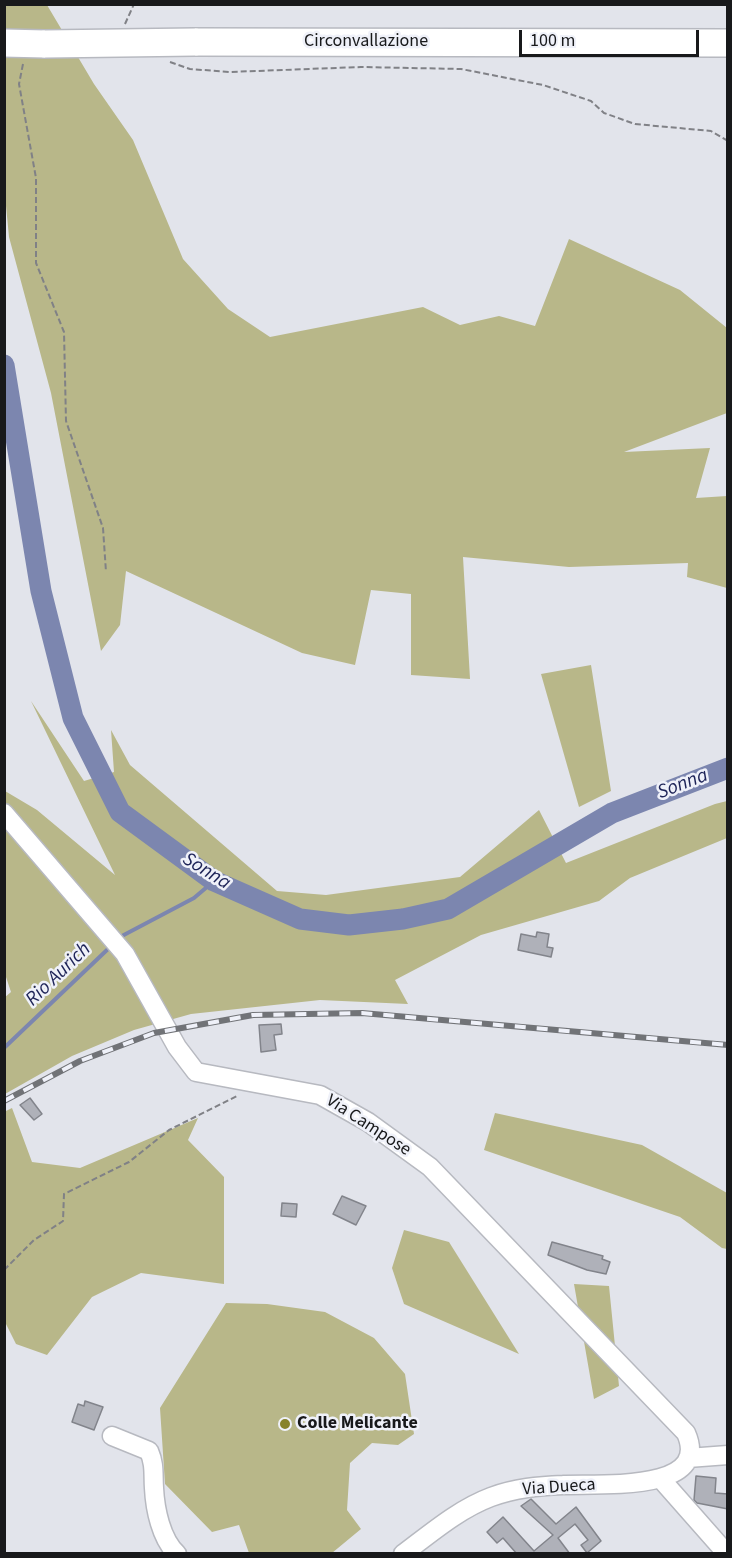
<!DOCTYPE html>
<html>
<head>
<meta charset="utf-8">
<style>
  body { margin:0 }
  #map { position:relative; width:732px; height:1558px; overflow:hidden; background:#e2e4eb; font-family:"Source Sans 3",sans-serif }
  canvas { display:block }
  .frame { position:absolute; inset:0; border:6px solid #18191b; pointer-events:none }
  .scale { position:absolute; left:519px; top:30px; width:180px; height:27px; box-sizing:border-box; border:3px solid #18191b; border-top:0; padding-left:8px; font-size:18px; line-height:21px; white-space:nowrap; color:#18191b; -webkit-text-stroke:4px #eff1f9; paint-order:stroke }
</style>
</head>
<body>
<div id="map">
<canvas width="732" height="1558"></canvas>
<div class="frame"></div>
<div class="scale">100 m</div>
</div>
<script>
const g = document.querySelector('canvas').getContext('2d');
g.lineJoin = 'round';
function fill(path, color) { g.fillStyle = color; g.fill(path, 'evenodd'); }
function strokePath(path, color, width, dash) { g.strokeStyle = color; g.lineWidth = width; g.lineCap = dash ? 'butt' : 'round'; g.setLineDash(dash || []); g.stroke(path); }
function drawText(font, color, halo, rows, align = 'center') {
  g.font = font + ' "Source Sans 3",sans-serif'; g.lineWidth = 5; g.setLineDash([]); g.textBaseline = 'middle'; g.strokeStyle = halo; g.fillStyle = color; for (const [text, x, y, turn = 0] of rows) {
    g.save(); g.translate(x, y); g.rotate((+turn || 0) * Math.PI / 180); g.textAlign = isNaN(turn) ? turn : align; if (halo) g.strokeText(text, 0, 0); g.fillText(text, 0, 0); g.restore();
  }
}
const green = new Path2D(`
  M4,5h43l47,79 39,56 50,119 45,50 42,28 153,-30 37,18 39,-9 36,10 34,-87 111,51 47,38v85l-103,39 86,-4 -14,50 31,-2v92l-40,-11 1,-14 -119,4 -106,-10 7,122 -59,-4v-81l-40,-4 -16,75 -53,-12 -176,-82 -6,54 -19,26 -50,-258 -42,-156 -5,-52z
  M591,665l20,126 -32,16 -38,-133z
  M31,701l53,80 30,-9 -3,-42 19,35 147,126 49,4 134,-18 79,-67 27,53 149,-59 12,-3v37l-97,40 -31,23 -118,34 -86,45 13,24 -88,-4 -129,14 -57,16 -62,26 -67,38 -1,-96 7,-6 -7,-21 1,-180 32,19 78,65z
  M12,1108l20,54 48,6 118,-50 -10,22 36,37v107l-83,-11 -49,24 -45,58 -31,-11 -12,-24v-208z
  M495,1113l147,32 85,48v56l-5,-1 -42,-31 -196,-67z
  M404,1230l45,12 70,112 -115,-50 -12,-36z
  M574,1284l35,2 10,100 -25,13z
  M226,1303l41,1 58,8 49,26 31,36 9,60 -16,11 -26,-2 -22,20 -3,47 14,19 -29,24h-83l-10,-28 -27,7 -47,-48 -5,-76z`);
const stream = new Path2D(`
  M120,937l74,-39 20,-17
  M4,1048l104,-99
  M4,1113v48`);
const river = new Path2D(`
  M4,365l37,226 32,127 47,94 94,69 86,38 49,6 54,-6 45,-10 164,-96 116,-45`);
const building = new Path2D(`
  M537,932l12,2 -2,13 6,1 -2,9 -33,-7 3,-16 15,3z
  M281,1024l1,10 -8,1 2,15 -15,2 -2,-27z
  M30,1098l12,16 -8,6 -14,-15z
  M342,1196l24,10 -10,19 -23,-11z
  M282,1203l15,1 -1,13 -15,-1z
  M552,1242l51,14 -1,3 8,3 -4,12 -19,-4 -39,-15z
  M85,1401l18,6 -9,23 -22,-8 6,-18 6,2z
  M696,1476l20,2 -1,15 13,1v15l-31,-6 -3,-3z
  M531,1499l25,25 20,-17 25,34 -14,12 -6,-8 7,-5 -13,-16 -17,14 12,16h-53l-14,-16 -6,5 -10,-11 16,-15 31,34 19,-16 -32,-29z`);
const path = new Path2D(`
  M125,24l9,-20
  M170,62l20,7 40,3 131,-5 100,2 82,16 48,16 13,12 31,11 76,7 17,10
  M23,64l-4,20 17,94v85l28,69 2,89 37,107 3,44
  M4,1270l30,-30 29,-19 1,-27 65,-32 40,-32 68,-34`);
const minor = new Path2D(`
  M4,813l121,141 52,93 19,25 124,23 48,27 62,45 256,266c27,61 -92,50 -123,52 -24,1 -48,3 -72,12 -32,12 -60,36 -88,57
  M112,1436l37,15c6,14 4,23 5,37 1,21 7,51 23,66
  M688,1458l40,-3
  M660,1478l67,76`);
const highway = new Path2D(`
  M195,42l533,1
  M4,43l41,1`);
const rail = new Path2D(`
  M4,1101l76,-40 74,-28 99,-18 109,-2 366,32`);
const highwayBridge = new Path2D(`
  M45,44l150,-2`);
const markers = [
  [285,1424,6,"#87822a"]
];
const streetNames = [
  ["Circonvallazione",366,42],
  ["Via Campose",368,1126,33],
  ["Via Dueca",559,1488,-4]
];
const poiNames = [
  ["Colle Melicante",297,1424]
];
const waterNames = [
  ["Sonna",683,785,-21],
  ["Sonna",206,872,32],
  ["Rio Aurich",59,975,-44]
];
fill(green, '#b8b789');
strokePath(stream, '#7c86af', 4);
strokePath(river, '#7c86af', 21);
fill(building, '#afb1b9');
strokePath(building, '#82848b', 1.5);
strokePath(minor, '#b7b9c0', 21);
strokePath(highway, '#b7b9c0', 30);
strokePath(path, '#808186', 2, [6, 3]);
strokePath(minor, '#fff', 18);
strokePath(highway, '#fff', 27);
strokePath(rail, '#717377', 6);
strokePath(rail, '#eff1f9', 4, [11]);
strokePath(highwayBridge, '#b7b9c0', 30, []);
strokePath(highwayBridge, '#fff', 27);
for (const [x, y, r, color] of markers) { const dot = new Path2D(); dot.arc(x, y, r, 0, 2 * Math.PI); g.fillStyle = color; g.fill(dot); strokePath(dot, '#eff1f9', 2); }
drawText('18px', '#18191b', '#eff1f9', streetNames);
drawText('bold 18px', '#18191b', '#eff1f9', poiNames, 'left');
drawText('italic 20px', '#1d2357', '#eff1f9', waterNames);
</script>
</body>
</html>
